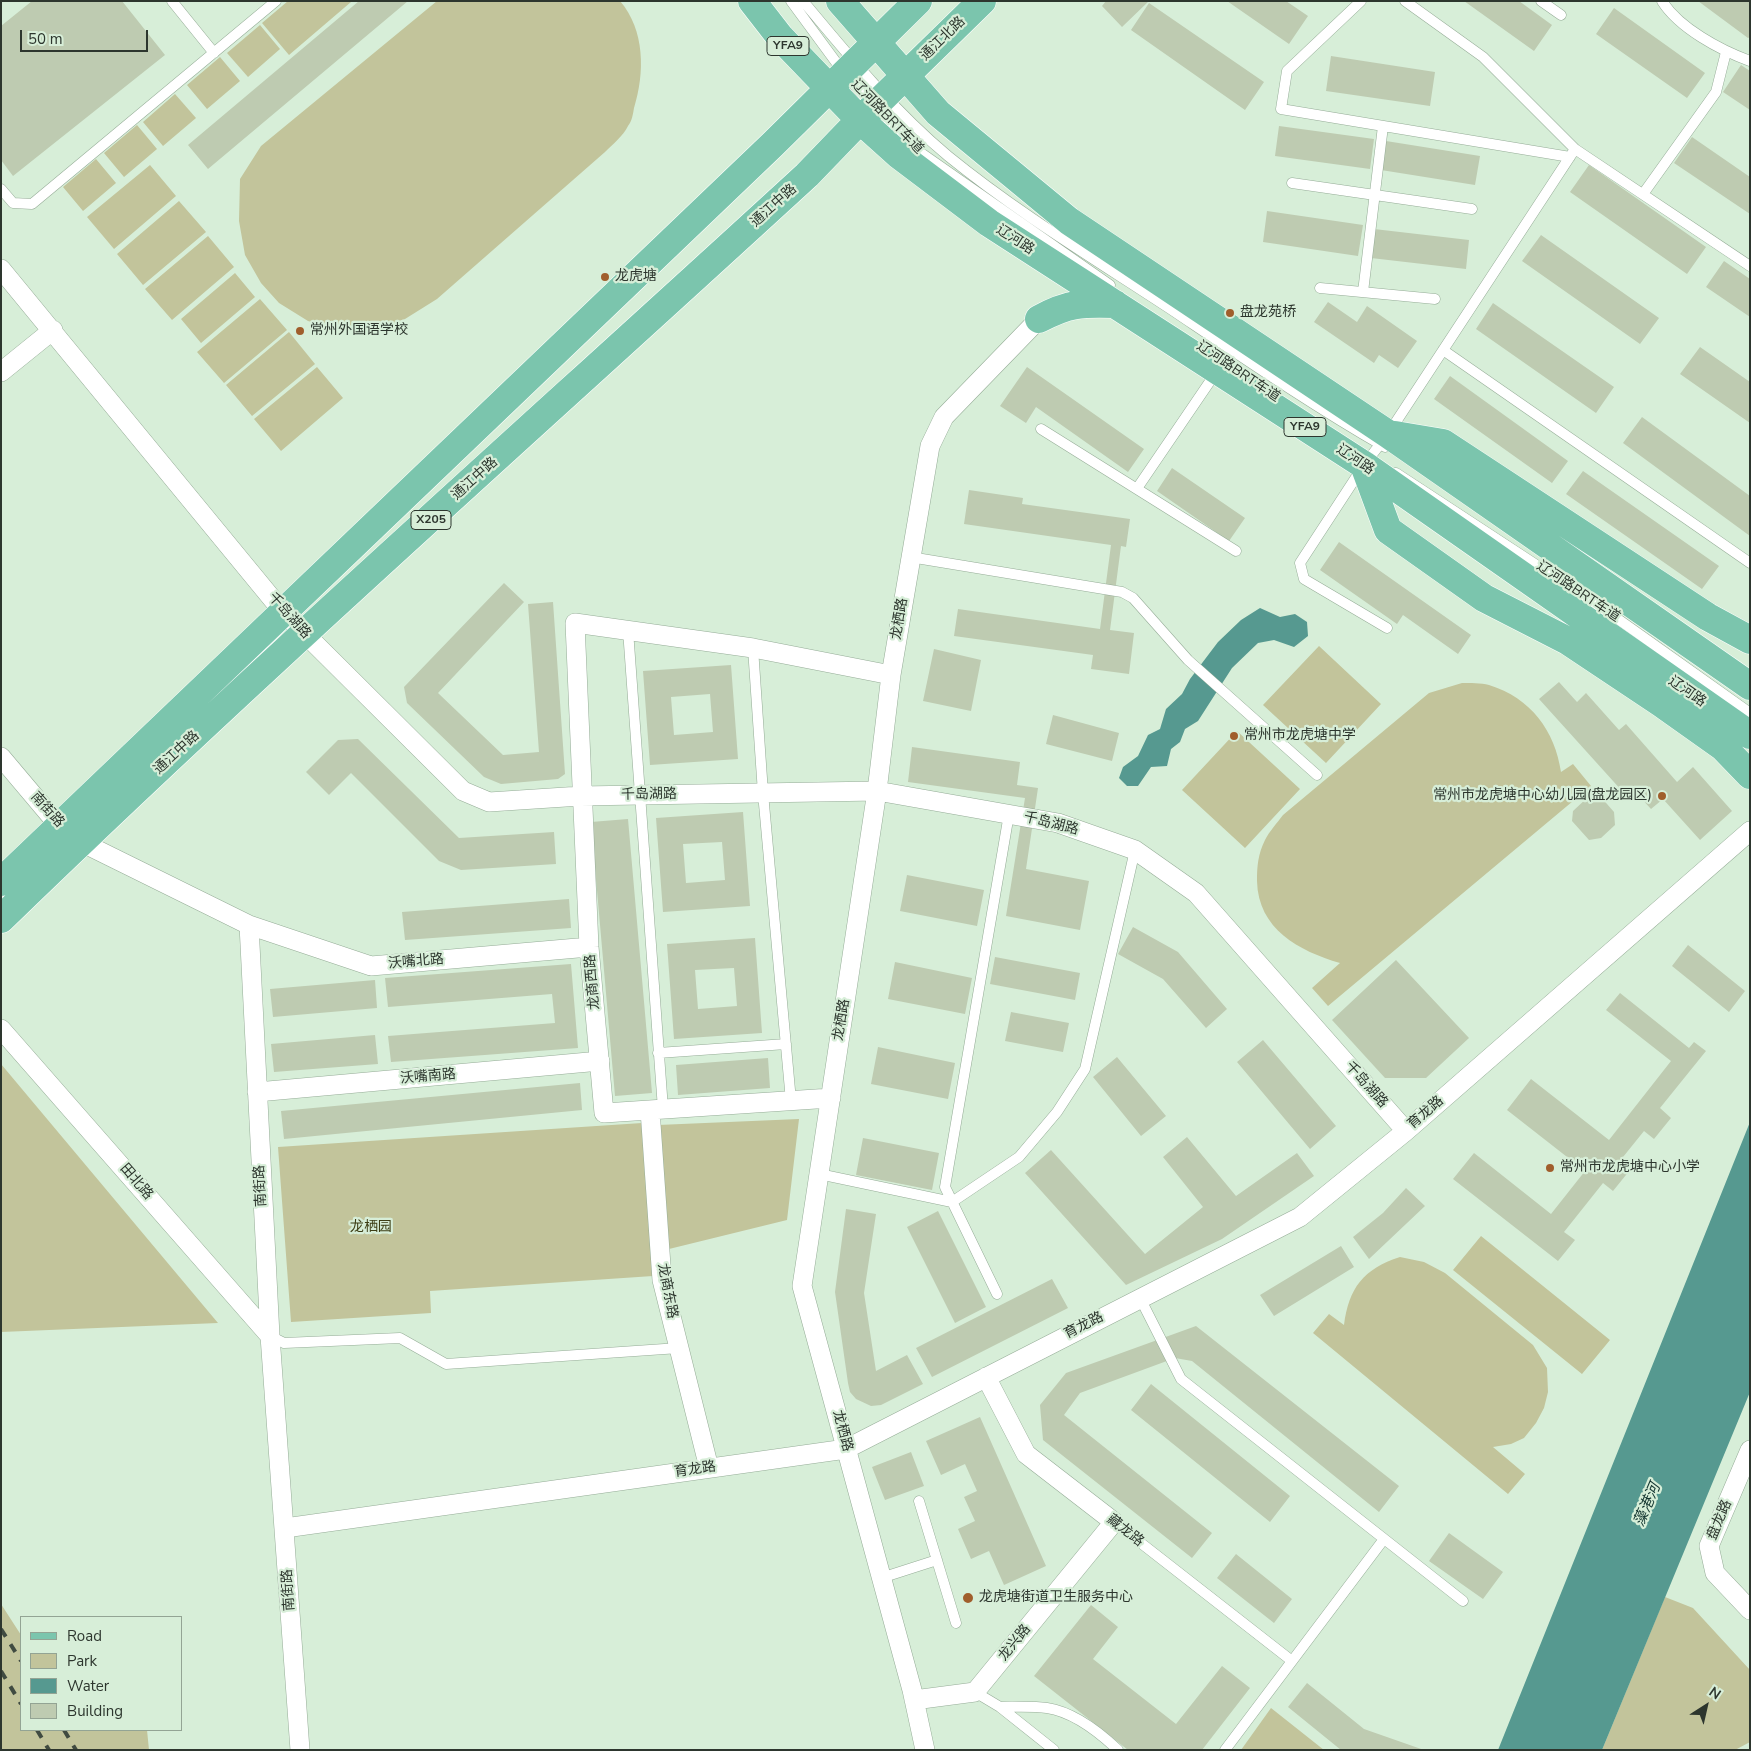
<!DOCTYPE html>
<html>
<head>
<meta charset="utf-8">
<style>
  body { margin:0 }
  #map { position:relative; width:1751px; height:1751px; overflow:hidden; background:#d7eed8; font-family:"Nunito Sans",sans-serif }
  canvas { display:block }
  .frame { position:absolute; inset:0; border:2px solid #2d362e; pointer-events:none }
  .legend { position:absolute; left:20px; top:1616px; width:162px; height:115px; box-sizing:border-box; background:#d7eed8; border:1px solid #93a494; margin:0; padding:6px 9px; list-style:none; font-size:15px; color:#2d362e }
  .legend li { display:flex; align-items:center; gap:10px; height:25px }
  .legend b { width:25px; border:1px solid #93a494 }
  .north { position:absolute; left:1681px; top:1681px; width:50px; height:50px; -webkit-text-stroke:4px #d7eed8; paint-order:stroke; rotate:35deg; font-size:14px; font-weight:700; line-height:20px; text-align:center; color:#2d362e }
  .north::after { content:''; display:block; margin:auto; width:18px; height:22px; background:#2d362e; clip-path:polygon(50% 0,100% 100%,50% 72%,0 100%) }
  .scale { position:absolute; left:20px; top:30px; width:128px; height:22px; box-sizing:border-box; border:2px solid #2d362e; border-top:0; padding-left:6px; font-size:15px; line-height:18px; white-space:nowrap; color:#2d362e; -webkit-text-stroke:4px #d7eed8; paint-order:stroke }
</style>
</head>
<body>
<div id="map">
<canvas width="1751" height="1751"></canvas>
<div class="frame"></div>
<ul class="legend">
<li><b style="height:6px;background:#7bc5ad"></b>Road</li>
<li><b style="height:14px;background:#c2c49b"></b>Park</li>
<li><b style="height:14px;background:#569990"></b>Water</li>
<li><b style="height:14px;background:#becbb1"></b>Building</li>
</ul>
<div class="north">N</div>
<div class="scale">50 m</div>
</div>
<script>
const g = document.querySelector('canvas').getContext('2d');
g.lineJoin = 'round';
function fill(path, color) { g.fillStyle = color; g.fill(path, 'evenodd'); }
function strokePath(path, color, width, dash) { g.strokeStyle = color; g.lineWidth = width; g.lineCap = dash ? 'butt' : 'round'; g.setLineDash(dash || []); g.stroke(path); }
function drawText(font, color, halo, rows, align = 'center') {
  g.font = font + ' "Nunito Sans","Noto Sans SC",sans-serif'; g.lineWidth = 4.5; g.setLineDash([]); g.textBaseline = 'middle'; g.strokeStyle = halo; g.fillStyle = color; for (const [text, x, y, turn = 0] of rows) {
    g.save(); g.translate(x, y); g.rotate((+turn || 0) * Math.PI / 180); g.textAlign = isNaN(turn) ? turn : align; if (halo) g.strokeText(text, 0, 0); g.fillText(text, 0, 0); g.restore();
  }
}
const green = new Path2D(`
  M288,1h63v1l-62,53 -27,-32z
  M437,1h183c25,29 25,72 14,107 -1,6 -2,13 -6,18 -5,10 -15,18 -23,26l-168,147 -32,20 -30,10h-39l-28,-8 -29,-18 -18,-20 -16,-28 -6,-34 1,-42 21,-33z
  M260,25l20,24 -32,28 -21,-24z
  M220,57l20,24 -33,28 -20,-24z
  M175,94l21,24 -33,28 -20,-24z
  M137,125l20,24 -33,28 -20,-24z
  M96,159l20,24 -33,28 -20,-24z
  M150,165l26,31 -62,53 -27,-32z
  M179,201l27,31 -63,53 -26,-31z
  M208,236l26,31 -62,53 -27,-31z
  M235,273l20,24 -54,46 -20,-24z
  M260,299l27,31 -63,53 -27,-31z
  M289,332l26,32 -63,52 -26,-31z
  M317,367l26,31 -62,53 -27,-32z
  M1319,646l62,58 -55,59 -63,-58z
  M1462,683c8,0 19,0 27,2 42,13 66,46 72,87l12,-8 18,22 -263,220 -16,-18 28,-25c-41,-12 -82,-34 -83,-82 0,-15 1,-27 8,-41 4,-8 12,-17 18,-25l146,-122z
  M1237,731l63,58 -55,59 -63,-58z
  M1,1064l217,259 -217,9z
  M799,1119l-12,101 -118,29 -11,-124z
  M642,1123l11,153 -223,15 1,22 -140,9 -13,-175z
  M1481,1236l129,104 -28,34 -129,-104z
  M1400,1257l24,5 21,11 88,72 14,23 1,24 -4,16 -8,15 -12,15 -13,6 -18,3 32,27 -17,20 -195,-161 16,-19 15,11c5,-37 19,-56 56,-68z
  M1665,1597l28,11 57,62v72l-15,8h-133z
  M1,1604l20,31v95h126l2,20h-148z
  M1271,1708l53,42h-83z`);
const water = new Path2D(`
  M1260,608l20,9 15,-3 12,8 1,14 -14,11 -20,-7 -16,3 -26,25 -34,53 -13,8 -5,13 -9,7 -4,17 -16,1 -13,19h-11l-8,-8 4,-11 15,-11 10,-21 12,-6 6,-20 16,-15 8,-15 28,-37 23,-22z
  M1750,1122v270l-148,358h-104z`);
const building = new Path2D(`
  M32,1h90l43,54 -152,121 -12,-16v-134z
  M359,1h49l-200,168 -20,-24z
  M1106,1h43l-27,26 -20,-21z
  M1227,1h59l22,15 -19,28z
  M1464,1h55l33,24 -18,26z
  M1698,1h52v36l-2,1z
  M1149,3l115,79 -19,28 -114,-80z
  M1614,8l91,65 -18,25 -91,-64z
  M1331,56l104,16 -5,34 -104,-15z
  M1741,65l9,6v39l-27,-18z
  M1279,126l95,13 -4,30 -95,-13z
  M1692,137l58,40v37l-76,-51z
  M1386,141l94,15 -5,29 -94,-15z
  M1589,165l117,82 -19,27 -117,-82z
  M1267,211l96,14 -5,31 -95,-14z
  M1374,229l95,11 -3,29 -95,-11z
  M1541,235l118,83 -19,26 -118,-83z
  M1724,261l26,18v38l-44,-30z
  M1328,302l29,20 10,-16 50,35 -19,27 -19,-13 -5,8 -60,-41z
  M1493,303l121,84 -18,26 -120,-84z
  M1700,347l50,35v41l-70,-49z
  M1027,367l117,82 -16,23 -92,-65 -10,16 -26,-17z
  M1450,376l118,85 -16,22 -118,-84z
  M1642,417l108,79v40l-127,-93z
  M1172,468l73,50 -16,23 -72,-50z
  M1583,471l136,95 -17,23 -136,-95z
  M969,490l54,8 -1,6 108,15 -4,28 -5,-1 -11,84 24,3 -5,41 -38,-5 2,-14 -139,-19 4,-27 142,20 11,-84 -147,-21z
  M1339,542l132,93 -13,19 -55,-39 -6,9 -77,-54z
  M504,583l20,19 -86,91 65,62 36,-3 -11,-148 25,-2 12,172 -7,5 -57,5 -17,-7 -77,-74 -3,-16z
  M934,649l47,11 -10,51 -48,-10z
  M731,665l7,94 -88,6 -7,-94zM710,694l3,38 -39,3 -3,-38z
  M1559,682l18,20 9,-9 33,37 7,-6 51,58 16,-15 39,44 -32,29 -37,-41 -12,10 -12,-13 -7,6 -93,-103z
  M1053,715l66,18 -7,28 -66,-17z
  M358,739l101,99 95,-6 2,32 -95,6 -22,-9 -88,-88 -22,22 -23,-23 32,-32z
  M912,747l108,15 -3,23 21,3 -12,81 63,12 -9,49 -74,-14 19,-118 -117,-16z
  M1600,796l14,16 1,13 -14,13 -12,2 -17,-19 1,-10 15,-14z
  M743,812l7,94 -87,6 -7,-94zM722,842l3,38 -39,3 -3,-39z
  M628,819l24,274 -37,3 -24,-274z
  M907,875l77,15 -7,36 -77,-15z
  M569,899l2,29 -166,12 -3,-28z
  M1133,927l45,25 49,57 -21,19 -43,-49 -45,-25z
  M755,938l7,95 -88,6 -7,-95zM734,968l3,38 -39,3 -3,-39z
  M1688,945l57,46 -16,21 -57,-46z
  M995,957l85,16 -5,27 -85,-16z
  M1396,960l73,78 -43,40h-41l-53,-58z
  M895,962l77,16 -7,36 -77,-15z
  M571,964l7,84 -187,14 -3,-26 167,-13 -3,-29 -164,13 -3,-29z
  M375,980l2,28 -104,9 -3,-28z
  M1620,993l69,55 5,-6 12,9 -46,57 11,10 -17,21 -10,-8 -25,31 11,8 -17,21 -10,-8 -39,49 11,8 -17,21 -105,-82 21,-26 77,61 34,-43 -78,-61 24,-31 78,61 62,-79 -65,-51z
  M1011,1012l58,11 -6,29 -58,-11z
  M375,1035l3,29 -104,8 -3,-28z
  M1263,1040l73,86 -26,23 -73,-87z
  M878,1047l77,16 -7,36 -77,-15z
  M1117,1057l49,59 -25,20 -48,-59z
  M768,1058l2,30 -92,7 -2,-30z
  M580,1083l2,27 -298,29 -3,-28z
  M1187,1137l49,59 61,-43 17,23 -92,63 -96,46 -101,-112 26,-23 94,104 58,-47 -40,-50z
  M863,1138l76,15 -7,37 -76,-15z
  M1406,1188l19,18 -56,53 -16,-22 30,-24z
  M846,1209l30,5 -12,79 12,78 31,-16 16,29 -42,21 -10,1 -15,-7 -6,-7 -2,-9 -13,-91z
  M938,1211l48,96 -31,16 -48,-96z
  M1341,1246l13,21 -80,49 -14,-21z
  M1052,1279l16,29 -136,69 -16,-29z
  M1196,1326l203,160 -20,26 -187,-151 -17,-3 -95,35 -16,22 148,118 -20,25 -149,-118 -3,-35 26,-32z
  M1151,1384l139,112 -20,26 -139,-112z
  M980,1417l66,149 -42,19 -15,-34 -18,8 -13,-30 17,-8 -11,-24 13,-6 -12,-27 -24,11 -15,-34z
  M911,1452l13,34 -39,14 -13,-33z
  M1449,1533l54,39 -20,27 -54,-38z
  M1236,1554l56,45 -18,24 -57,-45z
  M1091,1605l27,22 -25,32 83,65 46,-58 28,22 -48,62h-74l-94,-74z
  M1307,1683l57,46 60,21h-83l-53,-43z`);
const service = new Path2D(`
  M172,1l42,52
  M791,1l53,72 29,34 41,41 196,137
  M803,1c45,54 91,110 145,155 70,57 148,104 224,154 70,47 140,95 213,137
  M1361,1l-74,70 -6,38 289,48
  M1405,1l78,56 92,92 175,117
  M1541,1l20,14
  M1662,1c17,27 58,49 88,60
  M1292,183l180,26
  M1,189l12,14 19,1 244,-203
  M1643,194l73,-102 10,-40
  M1320,288l115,11
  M1363,292l20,-166
  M1443,350l307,213
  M1041,429l195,122
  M1396,473l212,139 142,101
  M1138,487l79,-116
  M910,557l212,35 11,6 55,62 129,115
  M1387,628l-83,-49 -4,-16 64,-98 24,-31 187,-285
  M628,630l35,479
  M753,648l10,145 28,308
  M658,1053l128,-9
  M819,1174l133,28 67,-45 38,-45 28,-43 50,-219
  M997,1294l-52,-107 64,-373
  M1140,1298l41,81 282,222
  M270,1336l14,7 116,-5 46,26 233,-16
  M919,1501l37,122
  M1114,1522l178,139
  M881,1578l56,-18
  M975,1692l25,15 54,43
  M1000,1707c16,0 32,-1 47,1 27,4 52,24 71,42
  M1225,1750l159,-211`);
const minor = new Path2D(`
  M1,269l282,343 180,179 26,11 92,-6 296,-5 181,32 77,27 61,43 210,238
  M1,372l52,-42
  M1,757l59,70 21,15 168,83 21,411 30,414
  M249,925l122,41 218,-19
  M1,1029l269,307
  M257,1092l343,-31
  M831,1098l-227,15 -15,-166 -14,-324 178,25 138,27
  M650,1110l12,170 47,188
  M1750,1450l-41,96 6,27 35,37
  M285,1528l561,-79 454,-232 106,-86 344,-300
  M914,1700l61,-8 139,-170 -88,-68 -40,-77
  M925,1750l-13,-60 -110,-404 75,-495 14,-116 39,-229 14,-29 95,-98`);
const primary = new Path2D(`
  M752,1l28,36 80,83 39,35 90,68 375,242 386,270
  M840,1l98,112 131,108 319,213 362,252
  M1039,319c30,-16 42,-16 76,-15
  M1395,435l48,8 265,174 42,23
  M1364,465l24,65 96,68 84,43 93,62 62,44 27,28
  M1,882l771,-737 146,-144
  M1,919c263,-255 537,-497 806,-744l53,-55 122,-119`);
const rail = new Path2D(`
  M1,1629l20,32
  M1,1671l20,33
  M37,1730l12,20
  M64,1730l12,20`);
const markers = [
  [605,277,5,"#a05e2c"],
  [1230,313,5,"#a05e2c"],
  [300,331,5,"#a05e2c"],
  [1234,736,5,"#a05e2c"],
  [1662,796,5,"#a05e2c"],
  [1550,1168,5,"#a05e2c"],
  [968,1598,6,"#a05e2c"]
];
const shields = [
  [788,46,42],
  [1305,427,42],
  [431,520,40]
];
const shieldNames = [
  ["YFA9",788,46],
  ["YFA9",1305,427],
  ["X205",431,520]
];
const streetNames = [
  ["通江北路",943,39,-44],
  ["辽河路BRT车道",887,117,46],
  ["通江中路",774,206,-42],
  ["辽河路",1015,240,33],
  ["辽河路BRT车道",1238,372,34],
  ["辽河路",1355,460,34],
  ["通江中路",475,479,-42],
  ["辽河路BRT车道",1578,592,34],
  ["千岛湖路",289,616,48],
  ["龙栖路",900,619,-81],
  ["辽河路",1687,692,35],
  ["通江中路",177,753,-43],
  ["千岛湖路",649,795,-1],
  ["南街路",47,810,48],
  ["千岛湖路",1051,824,14],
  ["沃嘴北路",416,962,-5],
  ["龙商西路",593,982,-95],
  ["龙栖路",842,1020,-81],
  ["沃嘴南路",428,1077,-5],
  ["千岛湖路",1366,1085,48],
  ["育龙路",1426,1113,-41],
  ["田北路",136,1182,49],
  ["南街路",261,1186,-93],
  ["龙商东路",667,1291,79],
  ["育龙路",1084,1326,-27],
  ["龙栖路",842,1431,75],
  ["育龙路",695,1470,-8],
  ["盘龙路",1720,1520,-67],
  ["藏龙路",1125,1531,38],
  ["南街路",289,1590,-94],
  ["龙兴路",1015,1643,-51]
];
const poiNames = [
  ["龙虎塘",615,277],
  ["盘龙苑桥",1240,313],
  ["常州外国语学校",310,331],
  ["常州市龙虎塘中学",1244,736],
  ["常州市龙虎塘中心幼儿园(盘龙园区)",1652,796,"right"],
  ["常州市龙虎塘中心小学",1560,1168],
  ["龙虎塘街道卫生服务中心",979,1598]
];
const parkNames = [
  ["龙栖园",371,1228]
];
const waterNames = [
  ["藻港河",1648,1505,-67]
];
fill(green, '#c2c49b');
fill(water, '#569990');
fill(building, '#becbb1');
strokePath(service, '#95ac97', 11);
strokePath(minor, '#95ac97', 20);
strokePath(primary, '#fff', 29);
strokePath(service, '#fff', 10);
strokePath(minor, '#fff', 19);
strokePath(primary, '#7bc5ad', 28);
strokePath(rail, '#404b41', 4, [9, 9]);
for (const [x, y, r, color] of markers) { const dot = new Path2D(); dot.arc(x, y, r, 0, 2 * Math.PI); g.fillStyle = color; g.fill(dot); strokePath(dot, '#d7eed8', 2); }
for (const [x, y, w] of shields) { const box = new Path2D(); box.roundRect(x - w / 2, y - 9.5, w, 19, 4); g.fillStyle = '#d7eed8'; g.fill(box); strokePath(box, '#2d362e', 1); }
drawText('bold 12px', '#2d362e', null, shieldNames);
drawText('14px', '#2d362e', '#d7eed8', streetNames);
drawText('14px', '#2d362e', '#d7eed8', poiNames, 'left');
drawText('14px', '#3d3e15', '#d7eed8', parkNames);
drawText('italic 15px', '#133530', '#d7eed8', waterNames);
</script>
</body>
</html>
